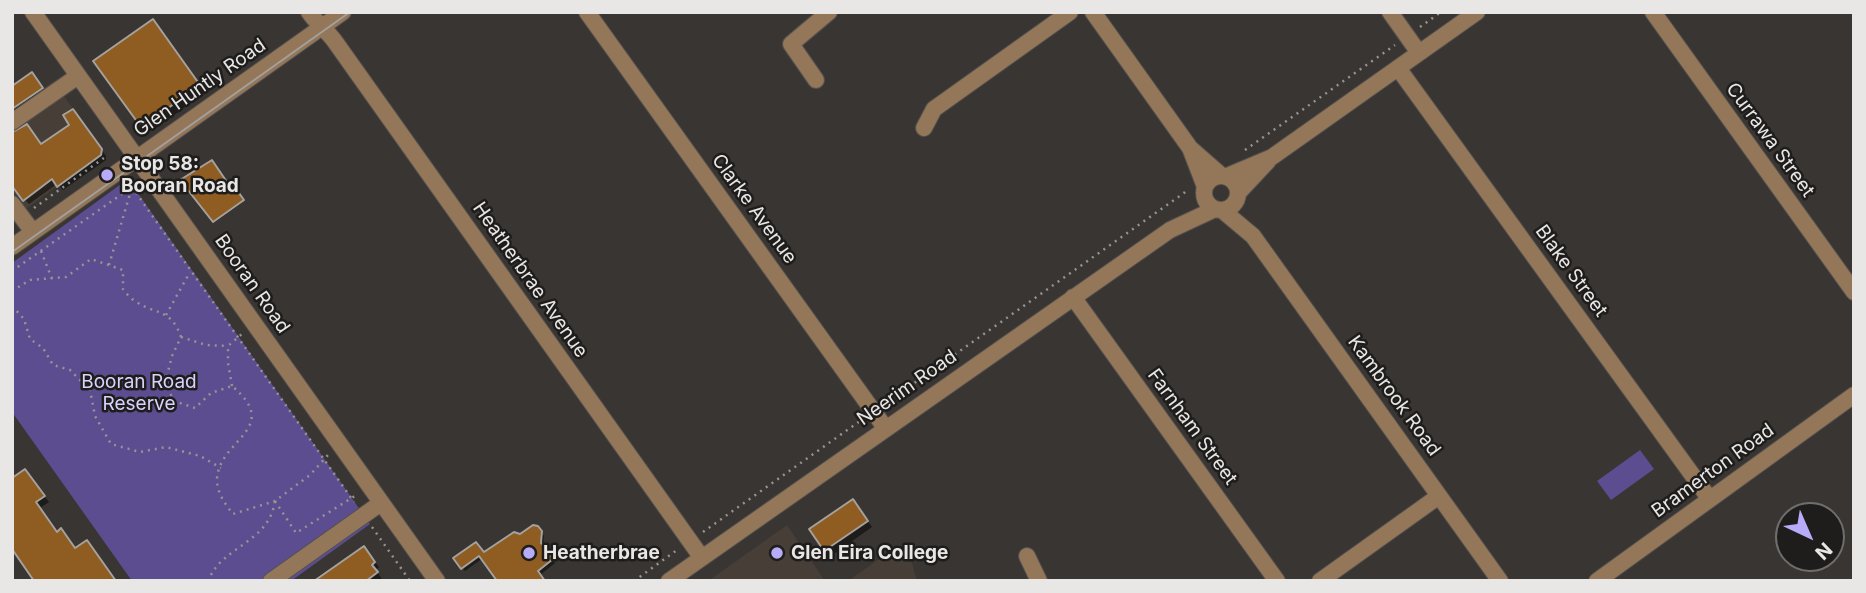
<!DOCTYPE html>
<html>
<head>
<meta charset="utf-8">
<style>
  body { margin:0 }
  #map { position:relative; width:1866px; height:593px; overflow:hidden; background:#383532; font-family:Inter,sans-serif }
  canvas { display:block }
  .frame { position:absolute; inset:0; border:14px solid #e9e7e5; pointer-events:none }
  .north { position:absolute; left:1775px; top:502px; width:70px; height:70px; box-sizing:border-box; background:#1e1d1b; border:2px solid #6f6e6c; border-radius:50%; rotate:136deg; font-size:19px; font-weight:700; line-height:28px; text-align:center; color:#e9e7e5 }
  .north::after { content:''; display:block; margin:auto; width:24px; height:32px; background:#b8abf7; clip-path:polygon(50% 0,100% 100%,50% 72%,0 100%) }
</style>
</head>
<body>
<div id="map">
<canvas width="1866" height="593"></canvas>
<div class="frame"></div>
<div class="north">N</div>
</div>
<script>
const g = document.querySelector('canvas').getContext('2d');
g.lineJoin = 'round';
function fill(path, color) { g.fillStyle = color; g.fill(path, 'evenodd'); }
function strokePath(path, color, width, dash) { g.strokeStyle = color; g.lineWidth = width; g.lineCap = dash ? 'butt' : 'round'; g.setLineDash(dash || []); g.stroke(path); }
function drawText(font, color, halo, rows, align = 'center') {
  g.font = font + ' Inter,sans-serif'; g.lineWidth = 5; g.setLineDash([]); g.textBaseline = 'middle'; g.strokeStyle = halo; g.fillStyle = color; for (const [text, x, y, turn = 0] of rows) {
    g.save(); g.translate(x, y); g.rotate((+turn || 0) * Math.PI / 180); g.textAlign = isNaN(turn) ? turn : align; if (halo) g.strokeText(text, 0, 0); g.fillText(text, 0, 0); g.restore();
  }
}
const built = new Path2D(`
  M61,92l41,57 -1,6 -89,64v-93z
  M787,525l38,56h-117z
  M899,545l13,18 5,18h-69z`);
const green = new Path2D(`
  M128,179l242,345 -79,57h-159l-120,-169v-149z
  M1640,450l14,19 -43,31 -14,-19z`);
const shadow = new Path2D(`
  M153,21l53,71 -54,39 -6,-2 -7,-7z
  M37,79l9,14 -34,24v-29z
  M77,116l29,40v4l-43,30 -6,-6 -28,20 -5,-5 18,-53 29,-21z
  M182,180l53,10 8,12 -28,20z
  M25,471l24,31 -9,6 18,25 9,4 9,13 11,-8 29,39h-80l-24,-33v-70l1,1z
  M858,507l14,20 -41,29 -19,-26z
  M541,531l3,5 -1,11 12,16 -15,12 -57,-17 -18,13 -3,-4 14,-23 8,10 36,-18z
  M364,548l15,19 -3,3 7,11h-69z`);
const building = new Path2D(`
  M153,19l47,66 -55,40 -7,-2 -45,-62z
  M32,72l11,16 -31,21v-23z
  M73,109l29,40 -1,6 -44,32 -5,-8 -29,22 -11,-15v-54l15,-8 14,20 28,-19 -6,-10z
  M212,160l19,28 3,-2 10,14 -31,22 -33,-42z
  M25,469l20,27 -9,6 21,30 4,-4 14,20 12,-8 29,41h-82l-22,-32v-71z
  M853,499l15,22 -44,30 -15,-22z
  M533,525l5,1 4,5 -1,12 12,16 -15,12 7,10h-48l-18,-25 -18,13 -8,-11 23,-16 8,10 30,-20 6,2z
  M364,546l11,16 -3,3 6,7 -12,9h-52z`);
const path = new Path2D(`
  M1420,27l21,-15
  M1245,150l150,-105
  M132,187l222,315
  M34,208l74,-53
  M41,251l11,28
  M109,265l23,-78
  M12,271l120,-84
  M12,291l18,-11 36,-3 25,-18 32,11v19c3,4 7,9 12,12 20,14 36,7 46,36l-9,19 -7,27 9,18 21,7 16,-15 21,-7c51,43 -13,53 -15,93 0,14 8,25 16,35l42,-13 35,-26 18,-20
  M12,306l12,13 6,20 13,9 10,17 17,5 20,20 5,26 16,28 29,8 26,-5 34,9 21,12
  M166,315l24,-43
  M181,337l25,8 22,1
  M232,386l-4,-23v-17l15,-13
  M886,403l298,-210 4,-5
  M275,501l21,32 62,-39
  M372,527l38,54
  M703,532l157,-111
  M211,575c12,-24 47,-33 59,-58 3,-5 4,-11 5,-16
  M634,581l43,-31`);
const minor = new Path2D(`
  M33,12l404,569
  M309,12c8,12 19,19 27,31l366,515
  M587,12l299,417
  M1093,12l97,136 32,28
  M1390,12l29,41
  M1653,12l201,280
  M1398,68l311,430
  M816,80l-25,-36 38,-32
  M12,122l66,-46
  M924,128l10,-19 136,-97
  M1190,148l15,39
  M1204 193a17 17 0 1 1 34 0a17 17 0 1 1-34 0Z
  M1227,176l45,-19 205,-145
  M1238,193l30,-32
  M12,204l21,28
  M1222,210l31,26 247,345
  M12,247l331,-235
  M1073,297l204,284
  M1027,556l12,25
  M271,581l110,-78
  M669,581l501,-351 45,-21
  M1320,581l119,-85
  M1597,581l257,-186`);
const tram = new Path2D(`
  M12,252l338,-240`);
const markers = [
  [107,175,7,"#b8abf7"],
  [529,553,7,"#b8abf7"],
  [777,553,7,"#b8abf7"]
];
const streetNames = [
  ["Glen Huntly Road",200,88,-35],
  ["Currawa Street",1770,140,54],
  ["Clarke Avenue",754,209,54],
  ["Blake Street",1571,271,54],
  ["Heatherbrae Avenue",530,280,55],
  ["Booran Road",252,284,55],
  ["Neerim Road",907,388,-35],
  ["Kambrook Road",1394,396,54],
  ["Farnham Street",1192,427,54],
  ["Bramerton Road",1713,471,-36]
];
const poiNames = [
  ["Stop 58:",121,164],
  ["Booran Road",121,186],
  ["Heatherbrae",543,553],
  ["Glen Eira College",791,553]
];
const parkNames = [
  ["Booran Road",139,382],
  ["Reserve",139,404]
];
fill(built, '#463e37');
fill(green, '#5b4d8f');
fill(shadow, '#0007');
fill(building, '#8f5c21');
strokePath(building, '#a5a29e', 2);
strokePath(minor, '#54514f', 18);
strokePath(path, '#969492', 2.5, [2, 5]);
strokePath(minor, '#947659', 16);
strokePath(tram, '#a2a09d', 2);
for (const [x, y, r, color] of markers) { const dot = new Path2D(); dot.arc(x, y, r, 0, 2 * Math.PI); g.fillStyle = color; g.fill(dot); strokePath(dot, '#1e1d1b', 2.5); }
drawText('19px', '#e9e7e5', '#1e1d1b', streetNames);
drawText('bold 19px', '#e9e7e5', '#1e1d1b', poiNames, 'left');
drawText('19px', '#d8d2fe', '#1e1d1b', parkNames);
</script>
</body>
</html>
